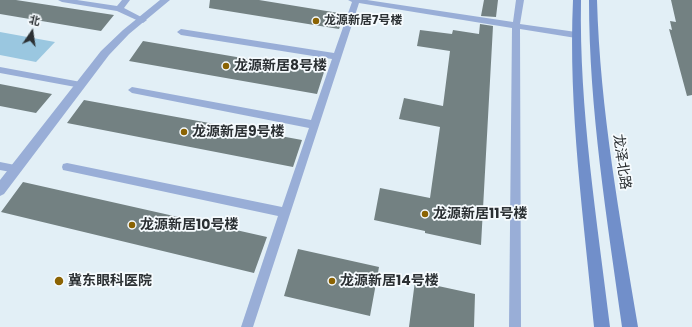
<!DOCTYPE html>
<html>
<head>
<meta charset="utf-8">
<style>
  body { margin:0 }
  #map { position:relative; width:692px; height:327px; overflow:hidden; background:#e2eff6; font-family:Poppins,"Noto Sans SC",sans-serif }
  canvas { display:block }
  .north { position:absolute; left:12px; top:12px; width:40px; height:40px; -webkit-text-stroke:3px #f6fbfe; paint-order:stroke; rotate:13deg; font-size:11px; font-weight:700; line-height:16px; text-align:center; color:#2b3033 }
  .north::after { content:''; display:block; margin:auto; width:14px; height:18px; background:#2b3033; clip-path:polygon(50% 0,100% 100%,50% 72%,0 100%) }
</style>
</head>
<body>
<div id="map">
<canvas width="692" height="327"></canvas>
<div class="north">北</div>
</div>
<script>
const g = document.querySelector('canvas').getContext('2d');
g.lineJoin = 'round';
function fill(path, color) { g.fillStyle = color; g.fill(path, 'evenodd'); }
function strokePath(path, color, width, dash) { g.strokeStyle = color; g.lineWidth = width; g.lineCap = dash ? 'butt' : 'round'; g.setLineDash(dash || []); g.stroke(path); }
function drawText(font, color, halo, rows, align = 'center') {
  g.font = font + ' Poppins,"Noto Sans SC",sans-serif'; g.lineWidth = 3.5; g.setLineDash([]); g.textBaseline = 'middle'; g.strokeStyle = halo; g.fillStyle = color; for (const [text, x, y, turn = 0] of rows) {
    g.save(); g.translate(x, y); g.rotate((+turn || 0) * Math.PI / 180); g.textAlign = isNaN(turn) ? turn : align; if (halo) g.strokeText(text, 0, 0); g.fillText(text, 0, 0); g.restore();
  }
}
const green = new Path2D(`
  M0,32l55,10 -19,20 -36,-7z`);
const building = new Path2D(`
  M0,0h16l98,15 -13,16 -101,-17z
  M210,0h49l86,14 -6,15 -130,-21z
  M484,0h14l-2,17 -15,-1z
  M671,0h21v95l-5,1 -18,-67 3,1 -2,-9 6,1z
  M480,24l13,2 -12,219 -56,-12v-2l-51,-11 6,-32 50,10 10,-71 -41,-8 5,-21 39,8 7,-55 -33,-5 3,-16 32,4 1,-4 26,4z
  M143,41l181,31 -7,22 -188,-33z
  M0,84l52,10 -16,19 -36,-7z
  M84,100l218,40 -9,27 -226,-44z
  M23,182l244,55 -13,36 -253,-61z
  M298,249l81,18 -9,49 -86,-20z
  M415,281l60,13 -1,33h-65z`);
const service = new Path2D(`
  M58,0h19l40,6 5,-6h8l-6,8 23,12 -4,3 -26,-12 -55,-9z
  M348,0h19l146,22 3,-22h8l-4,24 56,8 4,3 -4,3 -56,-9 1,298h-12l3,-299 -153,-25 -106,324h-12l37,-111 -215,-46 -1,-3 1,-3 4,-1 215,44 27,-79 -177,-35 -4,-3 4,-3 179,33 21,-61 -151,-24 -4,-3 4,-3 153,24 18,-51z
  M0,67l81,15 4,3 -4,3 -81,-15z
  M0,162l20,4 1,3 -1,3 -4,1 -16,-3z`);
const minor = new Path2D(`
  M160,0h10l-41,34 -20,21 -105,139 -4,2v-16l101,-129 22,-21z`);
const secondary = new Path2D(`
  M573,0h8c-2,109 16,219 29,327h-16c-10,-108 -26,-218 -21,-327z
  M589,0h8c3,110 23,218 41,327h-16c-15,-109 -33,-217 -33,-327z`);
const markers = [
  [316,21,4,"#8b6303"],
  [226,66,4,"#8b6303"],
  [184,132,4,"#8b6303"],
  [425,214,4,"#8b6303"],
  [132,225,4,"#8b6303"],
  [59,281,5,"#8b6303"],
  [332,281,4,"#8b6303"]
];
const farPoinames = [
  ["龙源新居7号楼",324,21]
];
const poiNames = [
  ["龙源新居8号楼",234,66],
  ["龙源新居9号楼",192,132],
  ["龙源新居11号楼",433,214],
  ["龙源新居10号楼",140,225],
  ["冀东眼科医院",68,281],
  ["龙源新居14号楼",340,281]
];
const streetNames = [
  ["龙泽北路",621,162,82]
];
fill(green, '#9ac7e0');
fill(building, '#738182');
fill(service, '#99aed7');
fill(minor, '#99aed7');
fill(secondary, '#718fca');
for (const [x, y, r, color] of markers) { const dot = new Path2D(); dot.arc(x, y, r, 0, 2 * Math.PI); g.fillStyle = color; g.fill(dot); strokePath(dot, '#f6fbfe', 1.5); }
drawText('bold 12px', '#2b3033', '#f6fbfe', farPoinames, 'left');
drawText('bold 14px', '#2b3033', '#f6fbfe', poiNames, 'left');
drawText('14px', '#2b3033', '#f6fbfe', streetNames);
</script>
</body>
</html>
